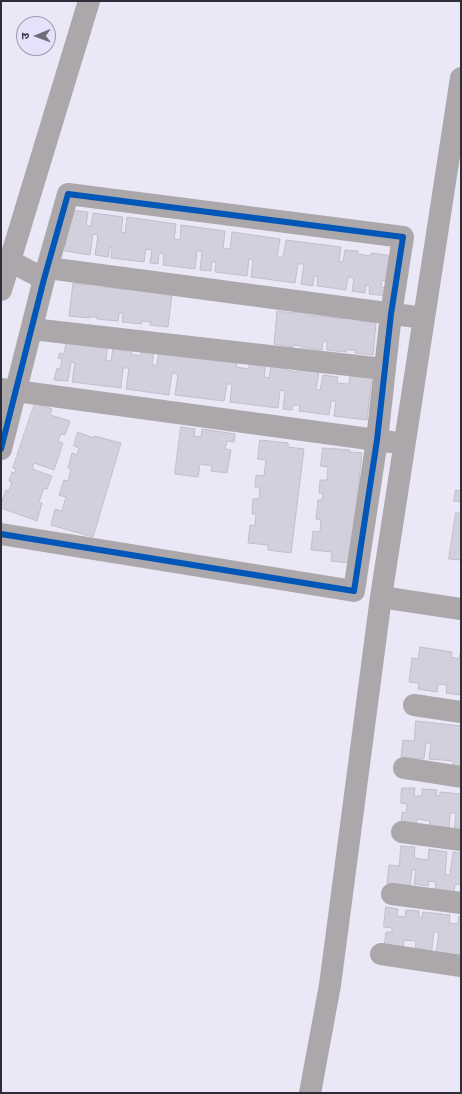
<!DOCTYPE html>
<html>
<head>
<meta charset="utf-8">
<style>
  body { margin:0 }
  #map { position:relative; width:462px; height:1094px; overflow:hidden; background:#eae8f6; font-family:"Asap Condensed","Noto Sans Devanagari",sans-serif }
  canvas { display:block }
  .frame { position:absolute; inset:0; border:2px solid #2f2d39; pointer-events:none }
  .north { position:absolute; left:16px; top:16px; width:40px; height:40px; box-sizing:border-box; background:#e6e2fc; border:1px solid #9d9aae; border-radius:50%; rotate:269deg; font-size:11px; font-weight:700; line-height:16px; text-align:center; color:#2f2d39 }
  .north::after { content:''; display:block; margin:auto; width:14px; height:18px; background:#706e7b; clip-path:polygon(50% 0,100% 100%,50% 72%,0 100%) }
</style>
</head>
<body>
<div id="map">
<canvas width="462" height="1094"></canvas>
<div class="frame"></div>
<div class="north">उ</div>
</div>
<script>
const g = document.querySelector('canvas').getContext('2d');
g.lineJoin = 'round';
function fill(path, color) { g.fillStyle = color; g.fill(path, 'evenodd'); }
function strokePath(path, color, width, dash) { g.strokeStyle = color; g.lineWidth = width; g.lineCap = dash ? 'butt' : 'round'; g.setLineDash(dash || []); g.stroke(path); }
const building = new Path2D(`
  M70,210l18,2 -2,14h5l2,-13 30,4 -2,15 4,1 2,-16 49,7 -2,15 6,1 1,-15 44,6 -2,17 7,1 2,-17 48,7 -3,18h6l3,-17 55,7 -2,15h4l2,-12 13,1v3l13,2v-3l23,3 -4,26 -8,-2 -1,7 9,2 -1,7 -20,-2 1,-8 -4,-1 -1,8 -13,-2 2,-13 -6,-1 -2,13 -29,-4 1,-10h-4l-1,10 -12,-2 3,-20h-6l-3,19 -44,-6 2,-17 -4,-1 -2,17 -32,-4 1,-10h-4l-1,9 -11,-1 2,-19h-5l-2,18 -32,-4 1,-11 -5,-1 -1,11 -8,-1 2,-13 -6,-1 -2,13 -33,-4 1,-10 -2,-1 -2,10 -13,-2 3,-20 -5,-1 -3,21 -25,-4z
  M90,281l14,2 -1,4 69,7 -4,33 -18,-2 1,-3 -9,-1 -1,3 -19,-2 1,-9h-4l-1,8 -21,-2v-2h-8v1l-20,-2 4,-33 17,2z
  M294,309l14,2v4l38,4v-3l15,2 -1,3 16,2 -3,32 -18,-2v-3h-9v2l-19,-2v-9h-4l-1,9 -21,-3v-1l-7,-1 -1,2 -19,-3 3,-33 17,2z
  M108,341l-2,19 5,1 3,-19 18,2 -1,10 10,2v-6l13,1 -2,14h5l2,-15 78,11 -1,6 13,2v-7l17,3 -2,12 5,1 2,-12 14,2v2l12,2v-3l22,3 -3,18h4l3,-15 15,2 -1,6 12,1 1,-9 22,3 -5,42 -33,-4 2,-15h-5l-2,14 -30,-4 1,-6h-7l-1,5 -9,-1 2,-18 -5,-1 -2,18 -48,-6 2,-18h-5l-3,17 -49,-6 3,-21 -6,-1 -3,22 -43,-6 3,-21h-6l-2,20 -49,-6 3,-19 -4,-1 -3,19 -14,-1 3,-12 3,1 2,-10 -4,-1 2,-5 4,1 2,-11z
  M35,403l17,6 -2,6 20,6 -5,14 -4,-1 -3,7 5,2 -9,27 -20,-7 -2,6 20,7 -5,13 -3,-1 -5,14 3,1 -5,18 -36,-13v-4l5,-14 3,1 3,-9 -3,-1 3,-9 3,1 1,-4 -3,-1z
  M181,427l14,2 -1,7 7,1 1,-8 33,5 -1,8 -7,-1 -2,8 6,1 -4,23 -16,-2 1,-5 -12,-2 -2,13 -23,-3z
  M78,432l15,6 1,-2 27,7 -28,94 -42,-12 4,-16 7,2 4,-14 -7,-2 5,-15 4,1 3,-12 -3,-1 4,-15 5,2 2,-7 -5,-2z
  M260,440l28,3v4l16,2 -13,104 -23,-3v-5l-20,-2 2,-18 5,1 1,-12h-4l1,-15h6l1,-12h-5l1,-12 8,1 2,-16 -8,-1z
  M323,448l27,2 -1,2 13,1 -12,110 -19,-2 1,-9 -21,-2 2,-19 7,1 1,-12 -5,-1 2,-19h4l1,-7h-4l1,-13h7l1,-13 -7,-1z
  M456,490l5,1v11l-7,-1z
  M456,513h5v47l-12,-1z
  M420,647l32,5 -1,5 8,2 1,-6h1v42l-15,-2 1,-8 -9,-1 -1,8 -19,-3 1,-6 -10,-1 3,-24 6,1z
  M416,721l45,5v41l-8,-1v-5l-24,-2 2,-16h-5l-2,16 -23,-2 2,-17 11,1z
  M402,788h13l-1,8h8v-7l15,1 -1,5 4,1v-4l21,2v38l-7,-1 2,-18h-6l-1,18 -20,-2 1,-8 -13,-2 -1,8 -15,-1 1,-14 4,1 1,-9 -6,-1z
  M401,846l14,1 -1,11 14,2 1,-11 18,3 -2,23h5l3,-23 8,1v32l-6,-1 -1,8 -19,-2 1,-8 -7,-1 -1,5 -14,-2 2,-14h-4l-2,16 -23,-3 2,-18 10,1z
  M386,907l12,2 -1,7 8,1 1,-7 13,1v6l3,1 1,-6 27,3 -1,8 9,1 1,-8h2v39l-25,-2 3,-21h-5l-3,24 -16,-2 1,-13 -12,-1 -1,11 -19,-3 2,-16h6v-4l-8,-1z`);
const minor = new Path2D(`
  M10,261l34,18
  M48,268l376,50
  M1,290l88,-289
  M32,329l352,40
  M1,389l390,53
  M1,449l43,-170 24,-85 335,43 -12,77 -14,126 -23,151 -353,-57
  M381,597l80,12
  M414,705l47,7
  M404,768l57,9
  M402,832l59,8
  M392,894l69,9
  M381,954l80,12
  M310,1093l20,-108 51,-388 80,-519`);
const cycleway = new Path2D(`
  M1,449l43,-170 24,-85 335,43 -12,77 -14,126 -23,151 -353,-57`);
fill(building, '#d2d0dd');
strokePath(building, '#c0beca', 1);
strokePath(minor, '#aca7aa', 22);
strokePath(cycleway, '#0057b8', 6);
</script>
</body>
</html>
